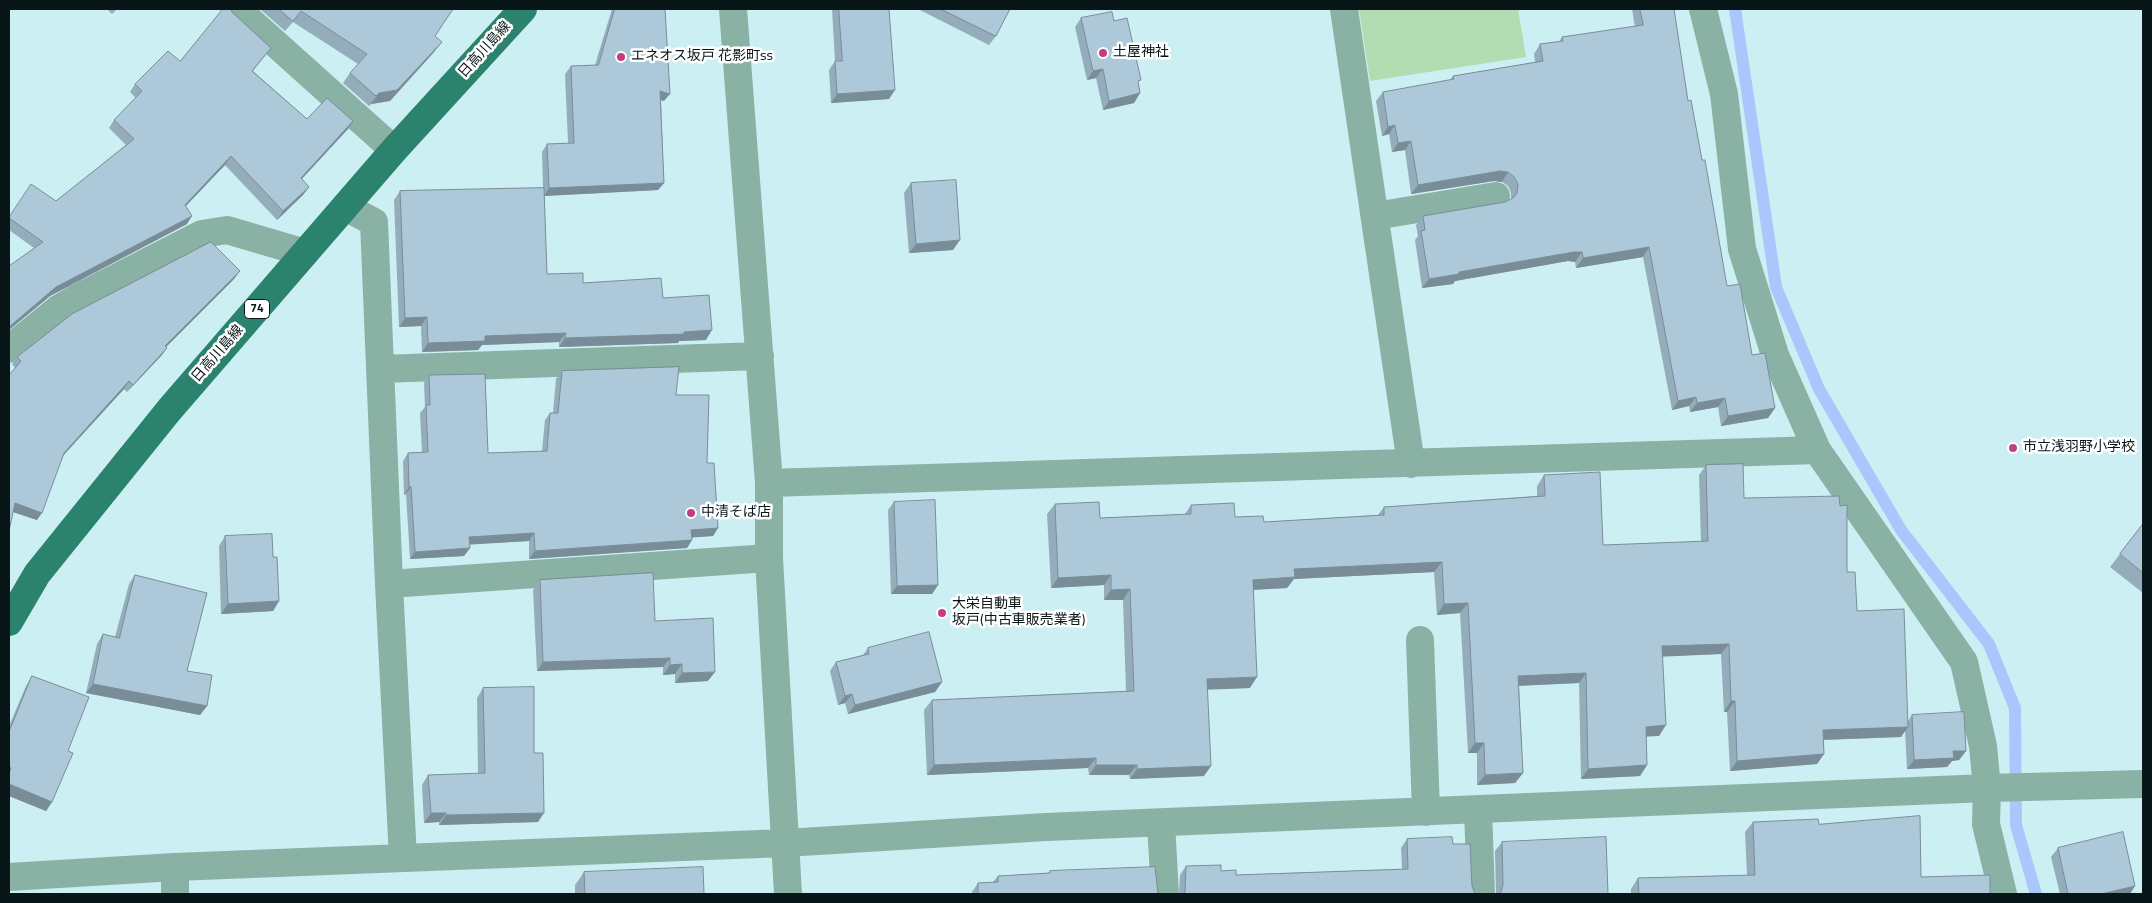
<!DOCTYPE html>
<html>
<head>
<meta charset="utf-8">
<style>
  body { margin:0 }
  #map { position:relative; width:2152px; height:903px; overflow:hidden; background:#cbeff3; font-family:"Titillium Web",sans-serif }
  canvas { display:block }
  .frame { position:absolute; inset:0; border:10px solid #091617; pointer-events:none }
</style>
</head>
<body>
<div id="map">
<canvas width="2152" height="903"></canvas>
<div class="frame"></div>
</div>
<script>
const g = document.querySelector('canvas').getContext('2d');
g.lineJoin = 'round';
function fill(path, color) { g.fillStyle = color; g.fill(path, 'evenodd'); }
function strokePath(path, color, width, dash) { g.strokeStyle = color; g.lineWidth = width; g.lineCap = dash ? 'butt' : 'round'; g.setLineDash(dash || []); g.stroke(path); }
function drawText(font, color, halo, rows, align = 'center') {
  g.font = font + ' "Titillium Web","Noto Sans JP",sans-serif'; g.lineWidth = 5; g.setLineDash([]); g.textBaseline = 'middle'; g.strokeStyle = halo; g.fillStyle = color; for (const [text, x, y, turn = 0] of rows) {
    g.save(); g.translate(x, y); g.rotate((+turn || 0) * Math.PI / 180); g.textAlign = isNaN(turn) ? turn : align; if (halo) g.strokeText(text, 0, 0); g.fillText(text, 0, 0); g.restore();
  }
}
const green = new Path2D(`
  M1359,9h159l8,48 -156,24z`);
const stream = new Path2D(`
  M1735,9l41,278 43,102 82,141 88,114 26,64 1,117 20,69`);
const minor = new Path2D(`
  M237,9l157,141
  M733,9l36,474v75l19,336
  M1344,9l67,455
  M1703,9l21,85 18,155 33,106 42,95 147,212 19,84 4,42 -1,36 17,70
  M345,207l29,15 15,362 14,274
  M1375,216l121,-20
  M9,349l49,-40 17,-10 127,-65 25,-4 78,23
  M380,369l380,-13
  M769,483l1048,-33
  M389,584l380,-26
  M1420,640l6,172
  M1478,810l3,84
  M1161,823l4,71
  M175,867v27
  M9,877l166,-10 610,-24 261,-16 941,-39 156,-4`);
const major = new Path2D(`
  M9,622l28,-48 133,-165 224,-259 129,-141`);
const wall = new Path2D(`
  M107,9h10l-5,5z
  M260,9h193l-18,27 -1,16 -44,49 -19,3 -2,2 -26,-23 7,-10 8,-9 -65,-42 -8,9z
  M612,9h53l-1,92 -3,-1 3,83 -6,7 -114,6 3,78 36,9 80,15 43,42 -27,1 -1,2 -119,4v-5l-77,3 -4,5 -56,2 -1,-26 -22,1 -5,-127 6,-9 143,-3 -1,-36 5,-8 21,-1 -3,-69 6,-8 24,-1z
  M832,9h57v90l-58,4 -2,-33 6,-9z
  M918,9h92l-14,27 -7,9z
  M1632,9h42l14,92 39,185 25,69 23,53 -7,10 -47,8 -3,-19 -28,5 -1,-6 -17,4 -29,-153 -67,11 -1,-6 -7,-1 -113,20 -2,3 -31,4 -7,-48 3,-4 -2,-11 7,-9 82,-14 6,-2v-7l-3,-7 -6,-4 -8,-1 -83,13 -6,-44 -13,2 -3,-18 -7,2 -6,-35 7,-9 67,-12 3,-4 82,-14 -1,-8 6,-10 19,-2 3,-5 73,-10z
  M232,12l39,36 -18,23 54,48 46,2 -5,8 -46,50 7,8 -6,8 -26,25 -52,-55 -39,41 1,18 -137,72 -41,34v-64l25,-18 -25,-18v-13l47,-16 70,-56 -17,-17 5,-8 22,-22 -6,-6 5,-8 45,-23z
  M1081,18l33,3 24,63 2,9 -6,10 -31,7 -7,-32 -9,2 -12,-53z
  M911,183l42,67 -44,3 -5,-60z
  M234,279l-68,68 -4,8 -35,37 -3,-3 -61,67 -26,64 -24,-8 2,-144 -3,-4 5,-7z
  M562,371l114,24 31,68 11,65 -5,8 -21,1v3l-5,8 -158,11v-18l-60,3 1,4 -6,8 -54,3 -4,-65 -2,1 -1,-34 5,-8 14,-1 -2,-39 5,-6 -1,-24 5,-8 59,78 54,-2 3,-31 5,-7h3l3,-34z
  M1706,465l38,33 96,8 7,66 10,39 51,110 4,-6 54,36 -7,9 -7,1 -5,6 -40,2 -2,-39 -4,7 -77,3v14l-7,10 -87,7 -3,-59h-3l-3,-58 -58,2 -4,80h-13l1,29 -7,11 -59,3 -2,-96 -60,3 4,87 -8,10 -38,2v-32h-9l-8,-140 -23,2 -3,-43 -140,7 -7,9 -33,2 -4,98 -42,1 -4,87 -74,3 -1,-4h-40l-1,-7 -161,7 -3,-65 8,-10 194,-9 -3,-91h-19v-15l-53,3 -4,-74 8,-10 45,14 85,-4 6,-9 44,12 29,5 114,-7 6,-8 153,-11v-10l7,-11 59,70 98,-3 -2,-67z
  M894,502l44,83 -6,9h-41l-3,-84z
  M2143,524v69l-33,-26z
  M225,536l48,21 6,44 -6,10 -52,3 -2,-68z
  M135,575l52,96 20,35 -7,9 -114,-22 11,-49 6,-10 12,3 14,-53z
  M540,580l115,41 53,60 -33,2v-9l-12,1v-8l-126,4 -4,-81z
  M868,648l74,34 -7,10 -87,22 -3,-11 -7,2 -8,-34 6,-9 27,-7z
  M32,676l36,75 -16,51 -6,9 -37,-15v-70l17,-40z
  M483,688l51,65 4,69 -99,3v-3l-15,1 -2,-38 6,-10 50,-1 -1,-76z
  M1753,822l66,2 102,53 69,17h-359v-5l7,-11 109,-3 -2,-43z
  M1407,839l46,5 22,50h-296l1,-19 6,-9 35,5 15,4 166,-6 -1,-21z
  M1502,842l106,52h-112l-1,-43z
  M2058,848l72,46h-70l-9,-37z
  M1050,871l108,22 1,1h-187v-2l6,-9 15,-1 5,-6 50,-3z
  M584,872l120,22h-129v-9z`);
const shadedWall = new Path2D(`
  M442,42l-8,10 -44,49 -19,3 -2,2 10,-13z
  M1103,69l-7,9 -9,2 6,-9z
  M895,90l-6,9 -58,4 6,-9z
  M660,91l10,3 -6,7 -9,-3z
  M1140,93l-6,10 -31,7 6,-9z
  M353,121l-5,8 -53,57 6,-8z
  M1395,125l-6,9 -7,2 6,-9z
  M1411,141l-6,9 -13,2 6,-9z
  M231,156l-6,9 -46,48 6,-8z
  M1500,171l8,1 -6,10 -8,-1 -83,13 7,-9z
  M664,183l-6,7 -114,6 5,-8z
  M309,187l-6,8 -26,25 6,-9z
  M192,216l-5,8 -137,72 -41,34v-3l47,-40z
  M960,240l-7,10 -44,3 7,-9z
  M1649,247l-6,10 -67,11 7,-10z
  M1574,252h8l-7,10 -7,-1 -113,20 -2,3 -31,4 7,-9 30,-7z
  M240,271l-6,8 -74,74 5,-7z
  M427,317l-6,9 -22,1 6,-9z
  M712,330l-6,10 -27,1 -1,2 -119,4 6,-9z
  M566,333l-7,9 -77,3 -4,5 -56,2 6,-9 57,-7z
  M167,348l-5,7 -35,37 6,-7z
  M129,381l-5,8 -66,72 6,-8z
  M1696,397l-7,9 -17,4 6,-9z
  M1725,398l-7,9 -28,5 7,-9z
  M1775,408l-7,10 -47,8 7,-10z
  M409,487h2l-5,7 -2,1z
  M15,503l27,10 -5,7 -27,-9z
  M718,528l-5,8 -27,2 5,-8z
  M534,533l-5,8 -65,4 5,-8z
  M692,540l-5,8 -158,11 6,-8z
  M470,548l-6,8 -54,3 5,-7z
  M1442,562l-8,10 -140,7 -7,9 -41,2 7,-10 41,-11z
  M1111,575l-7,10 -53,3 7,-10z
  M938,585l-6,9h-41l6,-8z
  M1130,589l-7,11h-19l7,-10z
  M279,601l-6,10 -52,3 7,-10z
  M1468,603l-8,10 -23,2 7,-11z
  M1729,644l-8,10 -66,3 7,-11z
  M670,658l-7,9 -126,4 6,-9z
  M682,664l-7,10 -12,1 7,-10z
  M715,672l-7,9 -33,2 7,-10z
  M1586,673l-7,10 -68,3 7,-10z
  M1257,677l-7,11 -50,2 7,-11z
  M942,682l-7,10 -87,22 7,-9z
  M93,684l114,22 -7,9 -114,-22z
  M852,694l-7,9 -7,2 7,-9z
  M1731,701h4l-8,11h-3z
  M1666,725l-7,11 -20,1 7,-10z
  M1908,727l-7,10 -85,3 7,-10z
  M1475,743h9l-7,10h-9z
  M1953,751h13l-7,9 -7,1 -5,6 -40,2 7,-9z
  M1824,754l-7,10 -87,7 7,-10z
  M1096,758l-8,10 -161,7 7,-10z
  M1096,765h41l-8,10h-40z
  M1647,765l-7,11 -59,3 7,-10z
  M1211,766l-7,10 -74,3 7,-10z
  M1523,773l-8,10 -38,2 8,-10z
  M9,784l43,18 -6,9 -37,-15z
  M431,813h15l-7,9 -15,1z
  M544,813l-6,9 -99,3 7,-10z
  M2135,886l-5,8h-29z`);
const building = new Path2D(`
  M223,9h8l1,3 39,36 -19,23 55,48 20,-21 26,23 -52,57 8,9 -26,24 -52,-55 -46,49 7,11 -136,71 -47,40v-61l34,-24 -34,-24v-1l22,-33 25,17 78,-62 -20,-19 28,-29 -7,-7 33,-33 12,10z
  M279,9h174l-18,27 7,6 -45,48 -18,3 -3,3 -26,-23 17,-19 -66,-43 -8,10z
  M615,9h50l5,85 -10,-3 4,92 -115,5 -2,-44 27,-1 -3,-77 27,-1z
  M839,9h50l6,81 -58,4 -2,-33h7z
  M941,9h69l-14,27z
  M1640,9h34l14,92 3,-1 11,60h3l22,126 13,-2 12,71 13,-2 10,55 -47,8 -3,-18 -28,5 -1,-6 -18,4 -29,-154 -66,11 -1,-6h-8l-115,20v2l-30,5 -8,-48 4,-1 -2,-14 82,-14 8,-4 4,-5 1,-9 -4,-7 -6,-5 -8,-1 -82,14 -7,-44 -13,2 -3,-18 -7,2 -5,-35 71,-13 -1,-3 90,-15 -3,-17 23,-3 -1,-4 81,-12z
  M1112,12l2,9 13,-3 14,62 -3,1 2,12 -31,8 -6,-32 -10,2 -12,-53z
  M956,180l4,60 -44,4 -5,-61z
  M544,188l3,86 36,-1v10l78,-5 2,20 46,-3 3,35 -28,2v2l-119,4 1,-5 -81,3v5l-57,2 -1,-26 -22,1 -5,-127z
  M211,242l29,29 -75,75 2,2 -34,37 -4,-4 -65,72 -22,60 -27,-10 -6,28v-156l12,-14 -4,-4 55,-43z
  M679,367l-3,28h33l-2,68h7l4,65 -27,2 1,10 -157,11 -1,-18 -65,4 1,11 -55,4 -4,-65h-2l-1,-34 20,-1 -2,-47h4l-1,-30 56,-1 3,79 59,-2 3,-38h8l4,-42z
  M1743,464l1,34 95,-2 1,10 7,-1v67h8l2,39 47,-2 4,118 -85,3 1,24 -87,7 -2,-60h-4l-2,-57 -67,2 4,79 -20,2 1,38 -59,4 -2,-96 -68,3 5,97 -38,2 -1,-32h-9l-7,-140 -24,1 -2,-42 -148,7 1,8 -42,3 4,97 -50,2 4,87 -74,3v-4h-41v-7l-162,7 -2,-65 202,-9 -4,-102 -19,1v-15l-53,3 -3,-74 44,-2 1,16 91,-4v-9l43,-2 1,14 28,-1 1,6 120,-7v-8l161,-11 -1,-21 56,-3 3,73 105,-4 -2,-76z
  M935,500l3,85 -41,1 -3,-84z
  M2143,524v49l-23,-19z
  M272,534l1,23h4l2,44 -51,3 -3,-68z
  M653,573l2,48 58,-3 2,54 -33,1v-9l-12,1v-7l-127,4 -3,-82z
  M135,575l72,18 -20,78 25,4 -5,31 -114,-22 10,-50 16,4z
  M929,632l13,50 -87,23 -3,-11 -7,2 -9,-34 33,-8 -1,-6z
  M32,676l57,21 -21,54 5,2 -21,49 -43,-18v-10l2,-6 -2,-1v-35z
  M534,687v66h9l1,60 -98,2v-2h-15l-3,-38 57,-2 -2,-85z
  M1964,712l2,39h-13l1,7 -40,2 -2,-45z
  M1920,816l1,61 69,-2v19h-351l-1,-16 117,-3 -2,-53 65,-3 1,5z
  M2123,832l12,54 -34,8h-33l-10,-46z
  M1452,837l1,7h17l2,42 3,8h-292l2,-2 1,-26 35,-1v6l15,-1v5l172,-6 -1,-30z
  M1606,837l2,57h-109l2,-2 2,-7 -1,-43z
  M703,867l1,27h-119l-1,-22z
  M1155,867l3,26 1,1h-181v-11l20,-1v-6l52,-3v-2z`);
const markers = [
  [1103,53,5,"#c13e83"],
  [621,57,5,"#c13e83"],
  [2013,448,5,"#c13e83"],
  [691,513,5,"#c13e83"],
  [942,613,5,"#c13e83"]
];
const shields = [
  [257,309,25]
];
const shieldNames = [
  ["74",257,309]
];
const streetNames = [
  ["日高川島線",485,50,-48],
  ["日高川島線",218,354,-49]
];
const poiNames = [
  ["土屋神社",1113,53],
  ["エネオス坂戸 花影町ss",631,57],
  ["市立浅羽野小学校",2023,448],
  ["中清そば店",701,513],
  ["大栄自動車",952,605],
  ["坂戸(中古車販売業者)",952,621]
];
fill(green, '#b3dcb2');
strokePath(stream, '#a9c7fd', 12);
strokePath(minor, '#89b1a4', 28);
strokePath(major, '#2b826d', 28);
fill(wall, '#95adbb');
fill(shadedWall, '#798d98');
fill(building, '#adc9d9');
strokePath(building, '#798d98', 1);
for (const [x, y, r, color] of markers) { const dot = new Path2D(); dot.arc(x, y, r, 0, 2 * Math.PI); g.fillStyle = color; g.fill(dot); strokePath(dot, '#fff', 2); }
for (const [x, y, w] of shields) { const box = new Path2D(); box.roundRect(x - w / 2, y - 9.5, w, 19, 4); g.fillStyle = '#fff'; g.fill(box); strokePath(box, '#091617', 1); }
drawText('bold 12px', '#091617', null, shieldNames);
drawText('14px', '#091617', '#fff', streetNames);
drawText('14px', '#091617', '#fff', poiNames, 'left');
</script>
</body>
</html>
